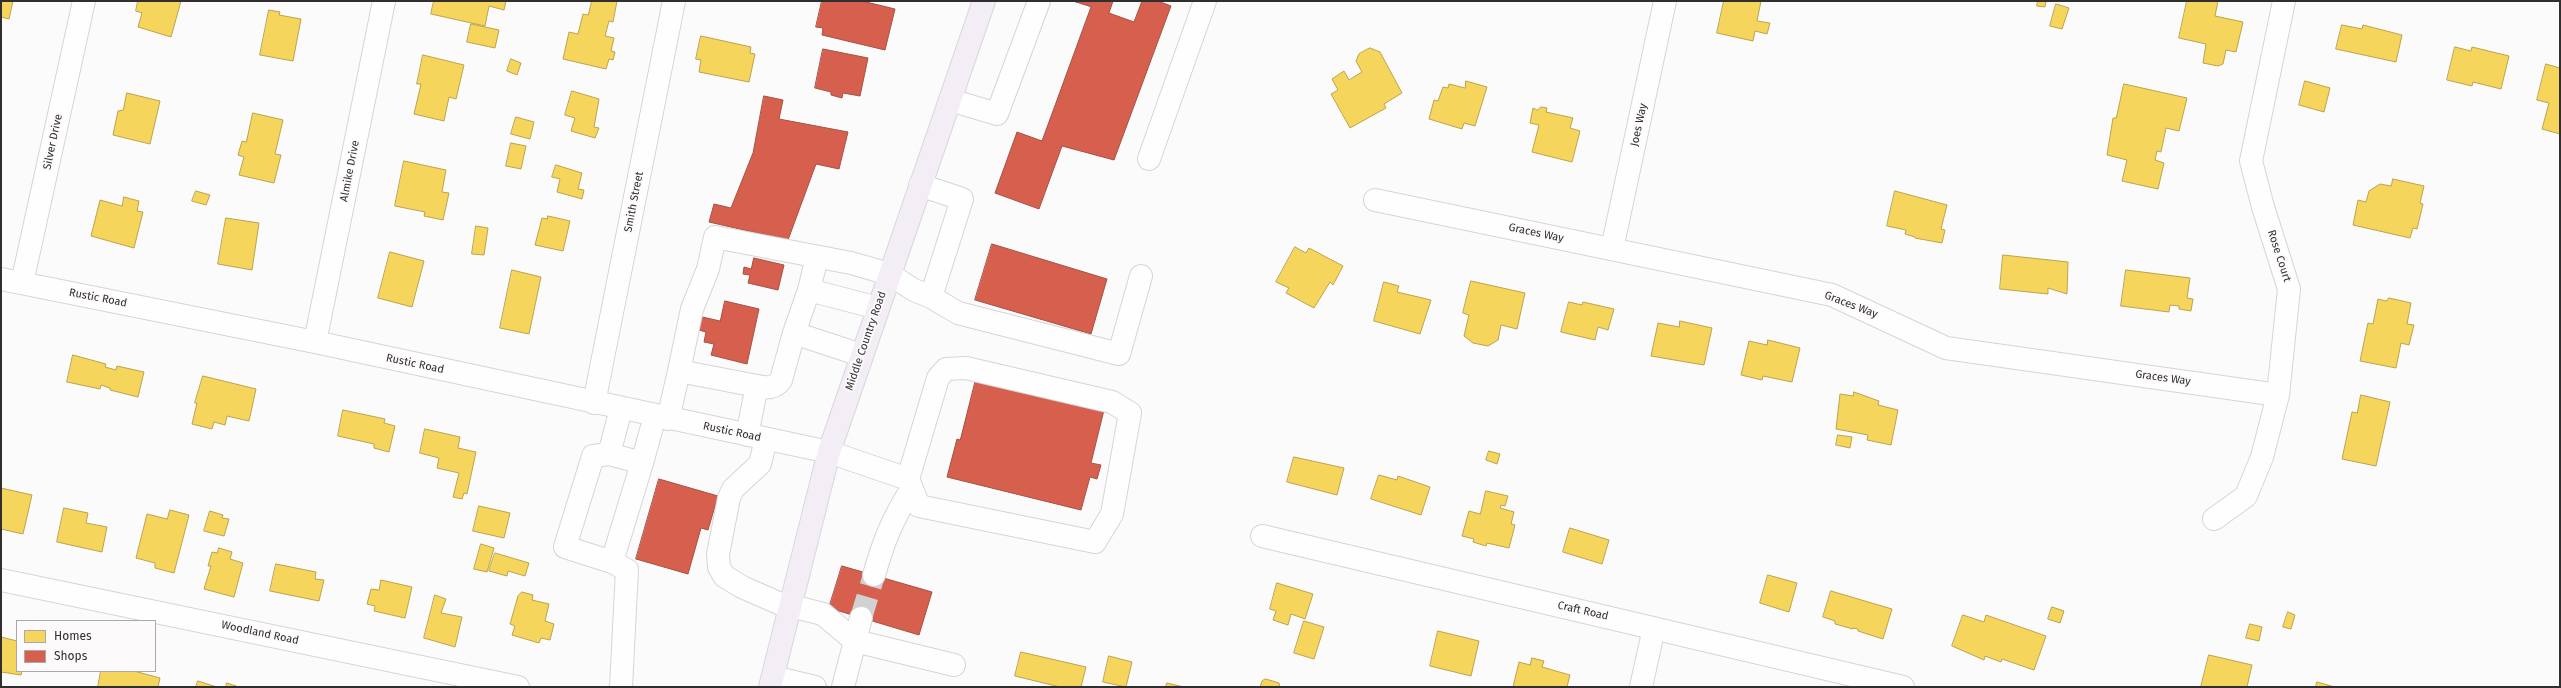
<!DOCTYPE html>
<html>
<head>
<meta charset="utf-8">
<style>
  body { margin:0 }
  #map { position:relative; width:2561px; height:688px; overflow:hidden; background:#fcfbfc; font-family:"Fira Sans",sans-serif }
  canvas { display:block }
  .frame { position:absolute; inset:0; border:2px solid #302e2f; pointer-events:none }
  .legend { position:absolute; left:16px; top:620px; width:140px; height:52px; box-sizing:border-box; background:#fdfafc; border:1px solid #aba8aa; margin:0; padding:5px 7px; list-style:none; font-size:12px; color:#302e2f }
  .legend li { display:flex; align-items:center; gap:8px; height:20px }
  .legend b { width:20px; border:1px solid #aba8aa }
</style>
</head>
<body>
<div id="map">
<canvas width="2561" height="688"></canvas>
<div class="frame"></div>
<ul class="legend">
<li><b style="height:11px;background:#f6d55c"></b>Homes</li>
<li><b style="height:11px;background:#d6604d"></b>Shops</li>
</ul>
</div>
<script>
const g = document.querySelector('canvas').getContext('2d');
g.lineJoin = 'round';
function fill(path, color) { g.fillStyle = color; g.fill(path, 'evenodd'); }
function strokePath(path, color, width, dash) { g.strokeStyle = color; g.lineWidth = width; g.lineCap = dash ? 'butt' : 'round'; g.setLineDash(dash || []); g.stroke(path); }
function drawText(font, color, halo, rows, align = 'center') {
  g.font = font + ' "Fira Sans",sans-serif'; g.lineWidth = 4; g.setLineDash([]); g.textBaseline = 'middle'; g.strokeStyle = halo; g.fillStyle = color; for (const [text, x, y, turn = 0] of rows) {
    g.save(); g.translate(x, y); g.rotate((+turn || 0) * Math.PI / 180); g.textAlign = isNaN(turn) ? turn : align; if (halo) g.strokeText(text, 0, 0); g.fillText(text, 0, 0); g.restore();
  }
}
const homes = new Path2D(`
  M1,1h12l-4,18 -8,-2z
  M138,1h43l-10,36 -33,-10 4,-14 -6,-2z
  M434,1h72l-2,9 -15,-4 -4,20 -54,-12z
  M592,1h25l-4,21 -4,-1 -4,15 9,2 -3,13 4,1 -2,8 -4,-1 -3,10 -43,-10 6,-27 9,2 5,-20 5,1z
  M1724,1h37l-4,20 13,2 -3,11 -12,-3 -2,10 -36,-8z
  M2038,1h8l-1,6 -8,-1z
  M2187,1h31l-3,15 28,6 -7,30 -10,-2 -3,14 -5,2 -15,-3 3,-19 -27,-6z
  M2056,4l13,4 -7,21 -12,-3z
  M269,10l11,2 -1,3 22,4 -8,42 -33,-6z
  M471,24l28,6 -4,18 -28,-6z
  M2342,25l20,4 1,-4 39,10 -6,27 -60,-13z
  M701,36l50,11 -1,6 5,1 -6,28 -50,-10 2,-12 -5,-1z
  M2455,47l16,4 1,-4 37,9 -8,33 -28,-7 -1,4 -25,-6z
  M1370,48l10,4 22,41 -18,11 2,4 -36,20 -19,-34 7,-4 -6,-11 12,-8 5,9 13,-8 -6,-11 3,-7z
  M423,55l41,10 -8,34 -7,-2 -5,24 -30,-7 7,-30h-4z
  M511,59l10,4 -4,12 -10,-4z
  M2546,64l14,4v66l-18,-5 7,-26 -12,-3z
  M1466,81l21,6 -12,39 -11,-3 -2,6 -33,-10 5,-19 4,1 5,-14 5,1 1,-4 16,4z
  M2305,81l25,7 -6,24 -25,-7z
  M2124,84l63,14 -8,33 -13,-3 -5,24 -4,-1 -2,9 9,3 -6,26 -36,-8 5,-21 -20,-5 6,-37h3z
  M572,91l27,8 -5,28 5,1 -4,10 -24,-7 4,-13 -10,-3z
  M127,93l33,8 -10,43 -37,-9 5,-24 5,-1z
  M1541,107l6,1 -1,4 27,6 -3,10 10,3 -8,31 -40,-10 7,-27 -9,-2 3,-15 4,2z
  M253,113l30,7 -8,34 6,1 -7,28 -35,-8 5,-18 -6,-2 4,-14 4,1z
  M516,117l18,5 -4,17 -19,-5z
  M511,143l15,3 -5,23 -15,-3z
  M404,161l42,9 -4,22 7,1 -6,27 -19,-4 1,-4 -30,-6z
  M556,165l26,8 -4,16 6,1 -2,9 -25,-7 3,-13 -8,-2z
  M2393,179l31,7 -4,17 3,1 -6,25 -4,-1 -3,10 -57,-13 5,-25 8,2 3,-11 11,-7 11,2z
  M196,191l14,4 -4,10 -14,-4z
  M1895,191l52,14 -6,24 4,1 -3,13 -27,-5v-1l-10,-3 1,-4 -19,-4z
  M124,197l15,4 -2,10 6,1 -9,36 -43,-12 9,-36 22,6z
  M548,216l22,5 -7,30 -28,-6 7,-27 5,1z
  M226,218l33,5 -7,47 -34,-6z
  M476,226l12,2 -4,27 -12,-1z
  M1295,247l11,6 3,-5 34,18 -10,19 -3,-3 -16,26 -28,-15 3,-5 -13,-6z
  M390,252l34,9 -12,46 -34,-9z
  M2003,255l65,7 -1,32 -19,-6v6l-48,-5z
  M512,270l29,7 -12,57 -29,-6z
  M2126,270l64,8 -3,20 6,1 -2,12 -12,-2v-3l-9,-1 -1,7 -48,-6z
  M1471,281l54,12 -8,36 -16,-4 -3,15 -10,6 -15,-3 -9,-7 5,-21 -6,-2z
  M1384,282l15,4 -2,6 34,8 -11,34 -46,-13z
  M2389,298l22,5 -4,21 7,1 -5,20 -8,-2 -5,25 -36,-7 8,-38 5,1 5,-25 8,2z
  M1569,302l13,3 1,-3 31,7 -6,21 -10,-3 -3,13 -34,-8z
  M1680,321l32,7 -8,37 -53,-9 7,-33 21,4z
  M1768,340l32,8 -8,34 -29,-6 -1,4 -21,-5 8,-34 18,4z
  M73,355l33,9 -1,3 11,3 1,-4 27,6 -6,25 -28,-7v-2l-9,-3 -1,4 -33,-7z
  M203,376l53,13 -7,32 -22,-5 -2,9 -11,-3 -2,7 -20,-5 5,-21h-2z
  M1854,392l25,9 -1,4 20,5 -7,35 -24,-5 1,-5 -32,-6 4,-35 13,2z
  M2361,395l29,7 -14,64 -34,-7 10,-47 5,1z
  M343,410l42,9 -1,4 11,3 -6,26 -15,-4v-4l-36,-8z
  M425,429l35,8 -2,11 18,4 -9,42 -3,-1 -2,6 -9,-2 6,-24 -22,-5 2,-10 -19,-5z
  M1838,435l14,2 -2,11 -14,-3z
  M1489,451l11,3 -3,10 -11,-4z
  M1294,457l50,11 -7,27 -50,-13z
  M1379,475l18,5 1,-4 32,11 -9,28 -50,-16z
  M1,488l31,7 -9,39 -22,-5z
  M1486,491l22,5 -3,10 -4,-1 -1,3 14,4 -3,12 4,1 -6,23 -22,-5 -1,3 -13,-4 1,-3 -12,-3 7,-25 11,3z
  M479,506l31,7 -6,25 -31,-7z
  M64,508l24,5 -2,10 21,4 -5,25 -45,-10z
  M170,510l19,5 -15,58 -19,-5v-5l-19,-5 11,-44 20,5z
  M210,511l13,4 -1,3 7,1 -5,17 -20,-5z
  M1570,528l39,12 -7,24 -39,-12z
  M481,544l13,4 -7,24 -13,-3z
  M219,548l13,4 -2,7 13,4 -9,34 -30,-8 7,-23h-3l4,-14 5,1z
  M495,553l34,10 -4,13 -17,-5 -1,5 -18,-5z
  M276,564l40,8 -1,7 9,1 -5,21 -49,-10z
  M1768,575l29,8 -8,29 -29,-9z
  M381,580l31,7 -7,31 -31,-7 1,-5 -8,-2 4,-15 8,1z
  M1277,583l36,11 -8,25 -14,-5 -3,11 -15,-5 3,-9 -6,-2z
  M1831,591l61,18 -9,30 -25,-8v-2l-5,-1v1l-18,-5v-3l-12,-4z
  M522,592l11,3 -1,5 17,4 -4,17 9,3 -4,16 -9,-2 -2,5 -27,-8 3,-9 -5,-2 8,-28z
  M435,595l11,4 -5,14 21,4 -7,30 -31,-9z
  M2052,607l12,4 -4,12 -12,-4z
  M2288,612l7,3 -4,14 -8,-2z
  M1963,615l21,7 2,-7 60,21 -12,34 -32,-11 -1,3 -16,-6 -1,4 -32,-14z
  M1304,621l20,6 -10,32 -20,-6z
  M2250,624l12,3 -3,14 -13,-3z
  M1438,631l41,10 -8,35 -41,-10z
  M1,637l16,4v30h5l-1,4 -20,-3z
  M1021,652l65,15 -5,20h-21l-45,-11z
  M2209,655l43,10 -5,22h-46z
  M1109,656l23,6 -6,25 -23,-5z
  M1532,658l12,3 -2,6 28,8 -3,12h-54l6,-25 11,3z
  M101,671h33l26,7 -2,9h-60z
  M1266,679l13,4 1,4h-20l2,-6z
  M198,681l19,6h-21z
  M2317,682l18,5h-19z
  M227,683l12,4h-13z
  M1167,683l17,4h-18z`);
const shops = new Path2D(`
  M822,1h40l33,8 -10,41 -63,-15 1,-7 -7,-1z
  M1073,1h40l-4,12 25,9 8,-21h16l13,5 -57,154 -52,-14 -23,63 -44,-16 22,-61 25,9 49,-134z
  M823,49l45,9 -8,38 -17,-3 -1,5 -11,-3v-3l-16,-4z
  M764,96l19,4 -4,19 69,13 -9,37 -23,-5 -28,76 -79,-18 5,-18 17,4 22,-55z
  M992,244l115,35 -16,55 -116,-34z
  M754,258l30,7 -6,25 -30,-7 2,-8 -7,-1 1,-7 7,2z
  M725,301l34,8 -12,55 -36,-9 3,-11 -10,-2 2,-10 -11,-3 3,-13 22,5z
  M976,379l128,31 -13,53 10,2 -4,14 -7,-2 -9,33 -134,-33 10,-38 3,1z
  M659,479l59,17 -10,34 -7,-2 -13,46 -52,-15z
  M842,566l90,26 -13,43 -90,-27z`);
const minorTunnel = new Path2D(`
  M861,618l13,-43`);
const minor = new Path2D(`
  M950,100l47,14 42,-113
  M1149,159l56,-158
  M1375,200l457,95 114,53 332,47
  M1612,249l53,-248
  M817,257l-8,33 69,18
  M1,279l314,63 514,110 79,27
  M22,283l62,-282
  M809,290l-15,43 67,22
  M931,297l27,16 161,41 22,-78
  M315,342l69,-341
  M966,368l146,34 18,11 -18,101 -17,28 -176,-36 -11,-27 30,-101 8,-9z
  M757,386c11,2 17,3 24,-6l13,-47
  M594,403l80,-402
  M621,409l-12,45 33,9 13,-47
  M668,419l11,-48
  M747,435l10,-49 -78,-15 13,-62 16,-40 7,-32 136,26 38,11 25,16 17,7 31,-98 -42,-14
  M766,439l-6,25 -27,25 -4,9 -11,56 1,13 5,9 18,11 48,21
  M609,454l-16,2 -28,91 47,15 30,-99
  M2214,519l32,-23 16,-39 16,-62 11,-106 -26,-82 -12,-46 33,-160
  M1262,536l641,151
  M612,562l15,8 -6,117
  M874,575c9,-32 19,-58 38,-86
  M1,580l517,107
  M791,606l32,8 32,27 -12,46
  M861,618l-6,23 99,24
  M773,677l42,10
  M1641,687l13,-59`);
const major = new Path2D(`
  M770,687l59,-235 155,-451`);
const streetNames = [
  ["Joes Way",1639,125,-78],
  ["Silver Drive",53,142,-78],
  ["Almike Drive",350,171,-79],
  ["Smith Street",634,202,-79],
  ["Graces Way",1536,233,12],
  ["Rose Court",2279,256,72],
  ["Rustic Road",98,298,11],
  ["Graces Way",1851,305,21],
  ["Middle Country Road",866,341,-71],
  ["Rustic Road",415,364,12],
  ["Graces Way",2163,378,8],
  ["Rustic Road",732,432,12],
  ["Craft Road",1583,611,13],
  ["Woodland Road",260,633,12]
];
fill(homes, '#f6d55c');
strokePath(homes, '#bba34e', 1);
fill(shops, '#d6604d');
strokePath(shops, '#a45144', 1);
strokePath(minorTunnel, '#d3d2d3', 22, [22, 11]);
strokePath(minor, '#d6d5d6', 24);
strokePath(major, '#d9d8d9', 24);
strokePath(minor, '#fffeff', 22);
strokePath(major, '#f3edf5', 22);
drawText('11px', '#302e2f', '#fdfafc', streetNames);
</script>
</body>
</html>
